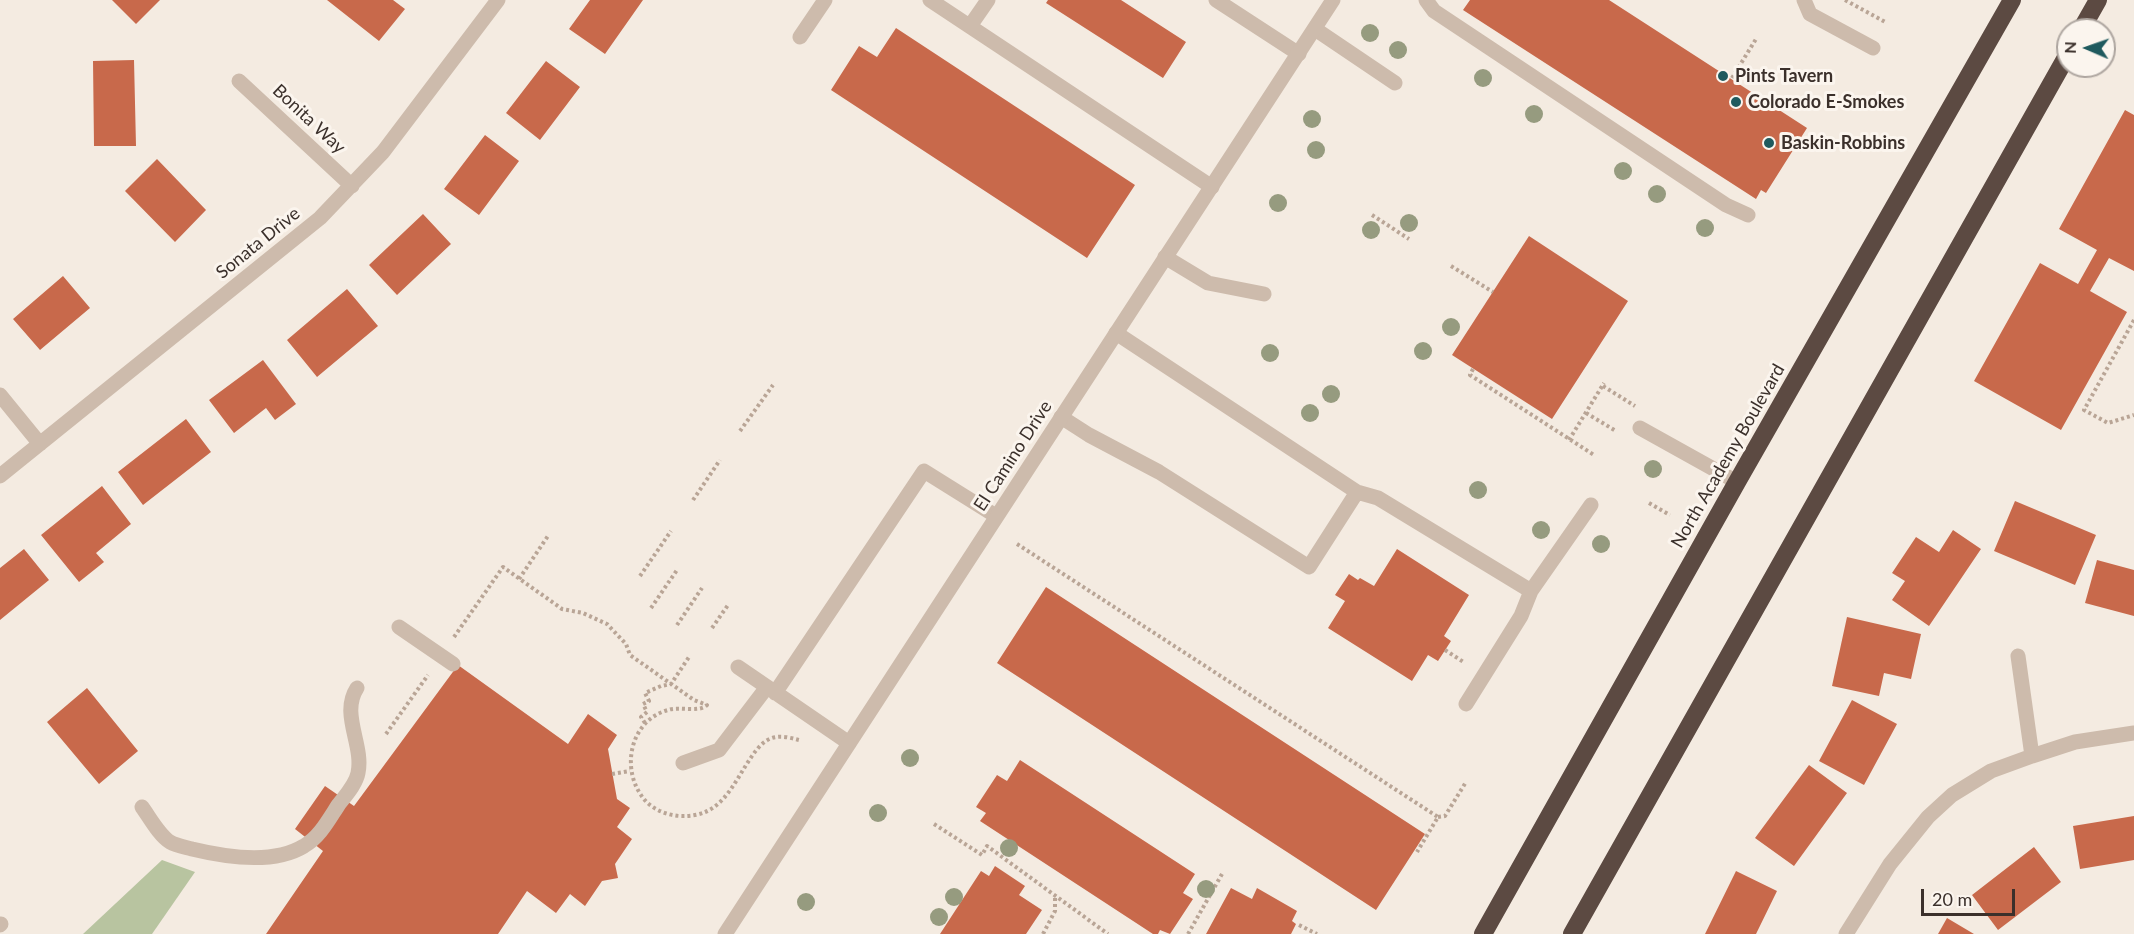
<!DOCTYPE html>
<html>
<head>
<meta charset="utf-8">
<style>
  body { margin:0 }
  #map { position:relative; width:2134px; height:934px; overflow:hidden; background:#f4ebe1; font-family:Lato,sans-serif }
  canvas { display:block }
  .north { position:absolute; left:2056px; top:18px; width:60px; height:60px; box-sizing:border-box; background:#fbf5ee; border:2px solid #aea6a0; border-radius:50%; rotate:272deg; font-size:16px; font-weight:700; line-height:24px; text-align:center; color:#3b302b }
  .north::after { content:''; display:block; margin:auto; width:21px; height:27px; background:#1f5a5e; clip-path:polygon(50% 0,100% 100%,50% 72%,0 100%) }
  .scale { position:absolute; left:1921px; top:889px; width:94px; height:27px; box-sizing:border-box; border:3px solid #3b302b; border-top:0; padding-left:8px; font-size:18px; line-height:21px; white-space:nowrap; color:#3b302b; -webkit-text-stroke:4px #fbf5ee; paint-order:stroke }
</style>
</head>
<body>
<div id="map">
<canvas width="2134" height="934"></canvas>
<div class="north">N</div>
<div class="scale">20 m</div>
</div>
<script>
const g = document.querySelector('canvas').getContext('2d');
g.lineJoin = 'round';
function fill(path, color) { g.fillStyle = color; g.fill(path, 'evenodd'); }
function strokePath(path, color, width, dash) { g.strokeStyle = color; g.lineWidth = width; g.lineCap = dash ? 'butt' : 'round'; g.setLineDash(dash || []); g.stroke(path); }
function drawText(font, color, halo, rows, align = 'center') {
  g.font = font + ' Lato,sans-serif'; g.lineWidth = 6; g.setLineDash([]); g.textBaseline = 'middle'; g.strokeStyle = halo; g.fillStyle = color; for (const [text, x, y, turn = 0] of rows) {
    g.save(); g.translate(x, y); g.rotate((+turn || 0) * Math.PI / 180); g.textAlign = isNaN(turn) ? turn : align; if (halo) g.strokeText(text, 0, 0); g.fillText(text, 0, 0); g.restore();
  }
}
const green = new Path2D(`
  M162,860l33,12 -43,62h-69z`);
const building = new Path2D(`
  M112,0h48l-24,24z
  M327,0h66l12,9 -26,32z
  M590,0h53l-38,54 -36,-25z
  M1048,0h73l65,42 -23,36 -117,-75z
  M1470,0h139l198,128 -41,65 -5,-3 -5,9 -293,-189z
  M896,28l239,157 -48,73 -256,-168 28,-44 18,11z
  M134,60l2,86h-42l-1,-85z
  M546,61l34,26 -40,53 -34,-27z
  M2125,110l9,5v156l-25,-13 -19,33 37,21 -66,118 -87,-49 66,-118 38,21 19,-34 -38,-21z
  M485,135l34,26 -40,54 -35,-26z
  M157,159l49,51 -31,32 -50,-51z
  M423,214l28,30 -54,51 -28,-30z
  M1529,236l99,65 -76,118 -100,-64z
  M63,276l27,32 -50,42 -27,-31z
  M347,289l31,37 -61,51 -30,-37z
  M263,360l33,44 -21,16 -9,-12 -32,25 -25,-33z
  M186,419l25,33 -68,53 -25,-33z
  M102,486l29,38 -35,29 8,9 -25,20 -38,-47z
  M2015,501l81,34 -21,50 -81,-34z
  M1953,530l28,19 -52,77 -37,-26 13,-19 -13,-8 24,-36 23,15z
  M24,549l25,31 -49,40v-52z
  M1397,549l72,46 -25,41 7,5 -13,20 -10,-6 -16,26 -84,-53 17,-27 -10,-6 14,-21 9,6 2,-2 14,8z
  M2097,560l37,10v46l-49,-13z
  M1046,587l379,247 -49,76 -379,-247z
  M1847,617l74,17 -10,45 -27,-6 -5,23 -47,-10z
  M458,665l110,79 20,-30 29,21 -9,14 9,50 13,9 -13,19 15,12 -17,25 3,14 -16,3 -17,25 -15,-12 -14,19 -29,-22 -29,43h-232l57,-83 -28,-22 30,-43 29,20z
  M87,688l51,63 -39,33 -52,-62z
  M1852,700l45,24 -33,61 -45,-24z
  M1020,760l175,114 -12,19 10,6 -23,35 -10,-4 -2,4h-5l-173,-113 6,-8 -10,-6 21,-32 10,6z
  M1809,765l38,28 -53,73 -39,-28z
  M2134,816v44l-54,9 -7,-43z
  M2034,847l27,35 -63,48 -26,-35z
  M995,866l30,20 -6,9 23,15 -16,24h-86l41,-63 8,5z
  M1736,871l41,20 -21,43h-51z
  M1231,888l21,11 5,-11 40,23 -5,10 4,3 -5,10h-85z
  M1947,918l27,16h-36z`);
const path = new Path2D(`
  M1845,0l42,23
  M1732,78l24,-39
  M1372,215l37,24
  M1451,266l42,26
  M2134,320l-50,90 24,13 26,-8
  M1473,369l-3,6 124,80
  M1603,386l32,20
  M1586,413l30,18
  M740,431l33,-46
  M1569,440l35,-57
  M693,500l27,-40
  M1649,503l21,12
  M1017,544l421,273 -21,35
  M640,576l31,-45
  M519,579l29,-43
  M651,608l26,-38
  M677,625l25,-37
  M712,628l16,-23
  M454,637l49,-70 59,42 21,4 24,11 19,20 4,11 64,45 13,5c-8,8 -28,1 -39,5 -37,10 -47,56 -27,85 8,13 24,20 39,21 42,2 52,-31 72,-60 5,-7 11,-15 20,-18 9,-3 19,0 27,2
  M1445,650l20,13
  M645,723l-4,-6 6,-5 -4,-8 6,-3 -4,-8 16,-7 10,-2 18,-27
  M386,734l42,-59
  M612,774l18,-3
  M1438,817l7,-1 21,-34
  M934,824l48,31 5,-9 121,88
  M1299,925l18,9
  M1043,934l12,-23v-15
  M1188,934l34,-60`);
const lane = new Path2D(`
  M930,0l282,187
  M1216,0l83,54
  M1426,0l8,11 292,194 22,10
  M1804,0l6,14 63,34
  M970,26l18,-26
  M1315,29l80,54
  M800,37l25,-37
  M1165,257l43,26 56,11
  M1061,417l28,18 70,37 150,95 48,-75 -241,-159
  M1640,428l97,54
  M1357,492l21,6 153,93
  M399,627l54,37
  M738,667l111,76
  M775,693l149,-222 72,45
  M1466,704l55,-88 10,-25 60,-86
  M683,763l36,-13 48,-63
  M142,807c8,11 17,28 28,35 7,4 15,5 22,7 33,8 81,16 112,-3 16,-9 25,-27 35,-42 7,-9 17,-20 19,-31 6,-28 -18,-59 -1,-85
  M0,925l1,-1`);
const street = new Path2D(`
  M239,81l113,105
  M0,395l40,49
  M0,476l320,-258 63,-66 115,-152
  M2018,656l14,100
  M725,934l608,-934
  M1846,934l44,-70 38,-47 24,-22 39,-24 41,-15 43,-14 59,-9`);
const highway = new Path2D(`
  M2081,30l17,-30
  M1483,934l254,-452 275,-482
  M1572,934l496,-880`);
const trees = [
  [1370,33],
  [1398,50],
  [1483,78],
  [1534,114],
  [1312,119],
  [1316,150],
  [1623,171],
  [1657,194],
  [1278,203],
  [1409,223],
  [1705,228],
  [1371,230],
  [1451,327],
  [1423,351],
  [1270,353],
  [1331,394],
  [1310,413],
  [1653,469],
  [1478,490],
  [1541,530],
  [1601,544],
  [910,758],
  [878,813],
  [1009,848],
  [1206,889],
  [954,897],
  [806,902],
  [939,917]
];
const markers = [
  [1723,76,6,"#1f5a5e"],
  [1736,102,6,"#1f5a5e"],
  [1769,143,6,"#1f5a5e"]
];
const poiNames = [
  ["Pints Tavern",1735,76],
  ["Colorado E-Smokes",1748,102],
  ["Baskin-Robbins",1781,143]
];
const streetNames = [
  ["Bonita Way",309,119,43],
  ["Sonata Drive",258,243,-39],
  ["El Camino Drive",1013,456,-57],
  ["North Academy Boulevard",1728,456,-60]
];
fill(green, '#b8c4a0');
fill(building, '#c8694b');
strokePath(path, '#b9a596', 4, [3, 3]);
strokePath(lane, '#cdbbac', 15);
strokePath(street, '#cdbbac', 15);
strokePath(highway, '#5c4a42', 18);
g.fillStyle = '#969b7f';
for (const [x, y] of trees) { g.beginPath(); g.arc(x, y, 9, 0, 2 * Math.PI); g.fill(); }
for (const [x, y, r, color] of markers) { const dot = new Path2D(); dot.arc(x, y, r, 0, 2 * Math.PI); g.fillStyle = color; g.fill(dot); strokePath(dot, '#fbf5ee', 2); }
drawText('bold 18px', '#3b302b', '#fbf5ee', poiNames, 'left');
drawText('18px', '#3b302b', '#fbf5ee', streetNames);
</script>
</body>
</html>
